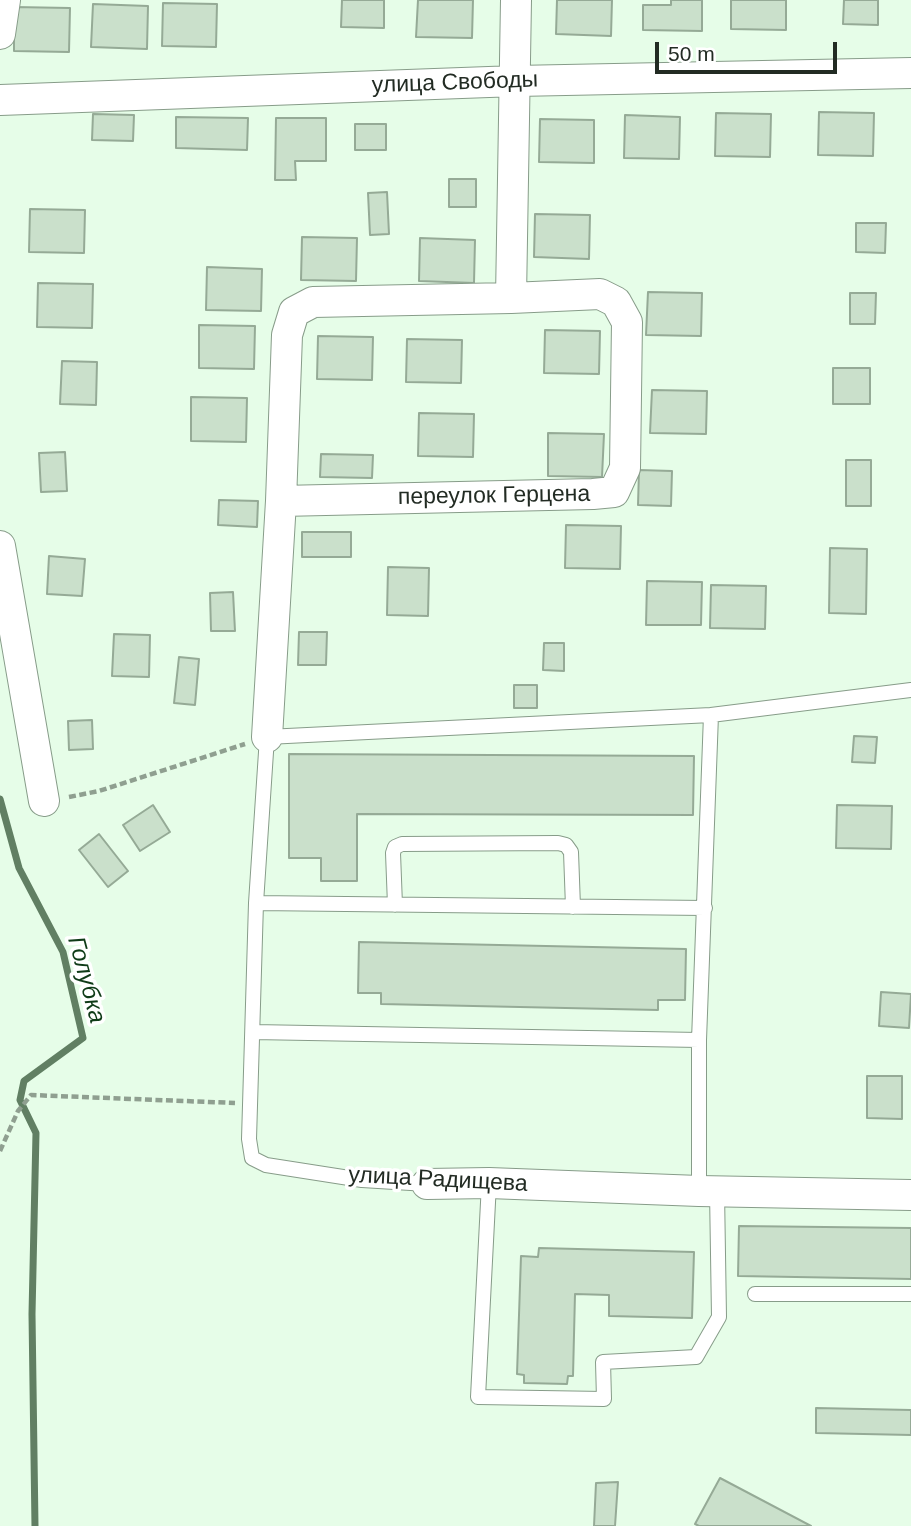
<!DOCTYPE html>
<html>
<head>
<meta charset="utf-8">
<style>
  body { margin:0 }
  #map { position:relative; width:911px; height:1526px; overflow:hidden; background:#e6fde8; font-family:Arial,sans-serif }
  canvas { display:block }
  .scale { position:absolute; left:655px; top:42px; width:182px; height:32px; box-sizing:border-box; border:4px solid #222b23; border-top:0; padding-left:9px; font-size:21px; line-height:24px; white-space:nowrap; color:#222b23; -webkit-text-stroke:5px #fff; paint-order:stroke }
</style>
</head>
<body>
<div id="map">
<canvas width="911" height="1526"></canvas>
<div class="scale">50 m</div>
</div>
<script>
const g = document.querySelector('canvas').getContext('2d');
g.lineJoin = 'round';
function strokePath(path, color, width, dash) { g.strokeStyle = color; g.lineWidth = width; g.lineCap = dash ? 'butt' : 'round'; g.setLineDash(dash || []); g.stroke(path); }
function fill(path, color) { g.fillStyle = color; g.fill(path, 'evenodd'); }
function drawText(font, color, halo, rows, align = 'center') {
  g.font = font + ' Arial,sans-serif'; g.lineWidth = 7; g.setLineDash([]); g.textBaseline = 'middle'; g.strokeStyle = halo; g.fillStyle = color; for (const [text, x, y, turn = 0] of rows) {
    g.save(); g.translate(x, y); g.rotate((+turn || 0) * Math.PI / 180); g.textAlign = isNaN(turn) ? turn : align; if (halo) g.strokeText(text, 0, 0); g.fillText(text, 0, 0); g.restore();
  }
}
const stream = new Path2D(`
  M0,799l19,69 44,84 20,86 -59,43 -4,19 16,33 -4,181 3,212`);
const building = new Path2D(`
  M342,0h42v28l-43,-1z
  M418,0h55l-1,38 -56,-1z
  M557,0h55l-1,36 -55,-2z
  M671,0h31v31l-59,-1v-25h28z
  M731,0h55v30l-55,-1z
  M844,0h34v25l-35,-1z
  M163,3l54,1 -1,43 -54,-1z
  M93,4l55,2 -1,43 -56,-2z
  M14,7l56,1 -1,44 -55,-1z
  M819,112l55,1 -1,43 -55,-1z
  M716,113l55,1 -1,43 -55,-1z
  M93,114l41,1 -1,26 -41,-1z
  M625,115l55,2 -1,42 -55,-1z
  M176,117l72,1 -1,32 -71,-2z
  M276,118h50v43h-31l1,19h-21z
  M540,119l54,1v43l-55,-1z
  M355,124h31v26h-31z
  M449,179h27v28h-27z
  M387,192l2,42 -19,1 -2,-42z
  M30,209l55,1 -1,43 -55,-1z
  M535,214l55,1 -1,44 -55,-2z
  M856,223h30l-1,30 -29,-1z
  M302,237l55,1 -1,43 -55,-1z
  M420,238l55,2 -1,43 -55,-2z
  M207,267l55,2 -1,42 -55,-1z
  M38,283l55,1 -1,44 -55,-1z
  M648,292l54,1 -1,43 -55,-1z
  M850,293h26l-1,31h-25z
  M199,325l56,1 -1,43 -55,-1z
  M545,330l55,1 -1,43 -55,-1z
  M318,336l55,1 -1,43 -55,-1z
  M407,339l55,1 -1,43 -55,-1z
  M62,361l35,1 -1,43 -36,-1z
  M833,368h37v36h-37z
  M652,390l55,1 -1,43 -56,-1z
  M191,397l56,1 -1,44 -55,-1z
  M419,413l55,1 -1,43 -55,-1z
  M548,433l56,1 -2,43 -54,-1z
  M65,452l2,39 -26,1 -2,-39z
  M321,454l52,1 -1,23 -52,-1z
  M846,460h25v46h-25z
  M639,470l33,1 -1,35 -33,-1z
  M219,500l39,1 -1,26 -39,-2z
  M566,525l55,1 -1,43 -55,-1z
  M302,532h49v25h-49z
  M830,548l37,1 -1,65 -37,-1z
  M49,556l36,3 -3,37 -35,-2z
  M388,567l41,1 -1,48 -41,-1z
  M647,581l55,1 -1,43h-55z
  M711,585l55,1 -1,43 -55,-1z
  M233,592l2,39h-24l-1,-38z
  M299,632h28l-1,33h-28z
  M114,634l36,1 -1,42 -37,-1z
  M544,643h20v28l-21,-1z
  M179,657l20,2 -4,46 -21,-2z
  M514,685h23v23h-23z
  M92,720l1,29 -24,1 -1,-29z
  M854,736l23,1 -2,26 -23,-1z
  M289,754l405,2 -1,59 -336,-1v67h-36v-23h-32z
  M153,805l17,27 -30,19 -17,-26z
  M837,805l55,1 -1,43 -55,-1z
  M99,834l29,37 -20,16 -29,-37z
  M359,942l327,7 -1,51h-27v10l-277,-6v-11h-23z
  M881,992l30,2 -2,34 -30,-2z
  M867,1076h35v43l-35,-1z
  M739,1226l172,2v51l-173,-3z
  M539,1248l155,4 -2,66 -83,-2v-21l-34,-1 -2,82h-5l-1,8 -43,-1v-8l-7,-1 4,-118 17,1z
  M816,1408l95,2v25l-95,-2z
  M720,1478l91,48h-112l-4,-2z
  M618,1482l-3,44h-21l2,-43z`);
const path = new Path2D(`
  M69,797l30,-6 146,-47
  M0,1151l18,-40 13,-16 204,8`);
const lane = new Path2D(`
  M711,715l200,-25
  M256,903l11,-166 444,-22 -12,325v151
  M395,905l-2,-52 2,-6 7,-3 156,-1 8,2 5,7 2,55
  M253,1032l446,8
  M489,1183l-11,214 126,2 -1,-37 93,-5 23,-40 -2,-126
  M427,1184l-65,-4 -96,-15 -14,-7 -3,-19 7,-236 449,5
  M755,1294h156`);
const street = new Path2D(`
  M0,34l5,-34
  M0,100l516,-19 395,-8
  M281,501l312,-7 21,-2 11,-24 2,-146 -11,-20 -16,-8 -89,4
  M0,546l44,255
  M267,737l14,-236 6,-166 7,-23 19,-10 198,-4 5,-298
  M427,1184l62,-1 210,8 212,4`);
const streetNames = [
  ["улица Свободы",455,83,-2],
  ["переулок Герцена",494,496,-1],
  ["улица Радищева",438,1180,3]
];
const waterNames = [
  ["Голубка",86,980,75]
];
strokePath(stream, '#617f63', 7);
fill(building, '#cae0cb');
strokePath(building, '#95aa96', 2);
strokePath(lane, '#879c89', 16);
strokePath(street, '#879c89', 32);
strokePath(path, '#8f9f90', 4.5, [7, 3.5]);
strokePath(lane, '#fff', 14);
strokePath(street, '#fff', 30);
drawText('23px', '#222b23', '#fff', streetNames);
drawText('italic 24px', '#0f3b17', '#fff', waterNames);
</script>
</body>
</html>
